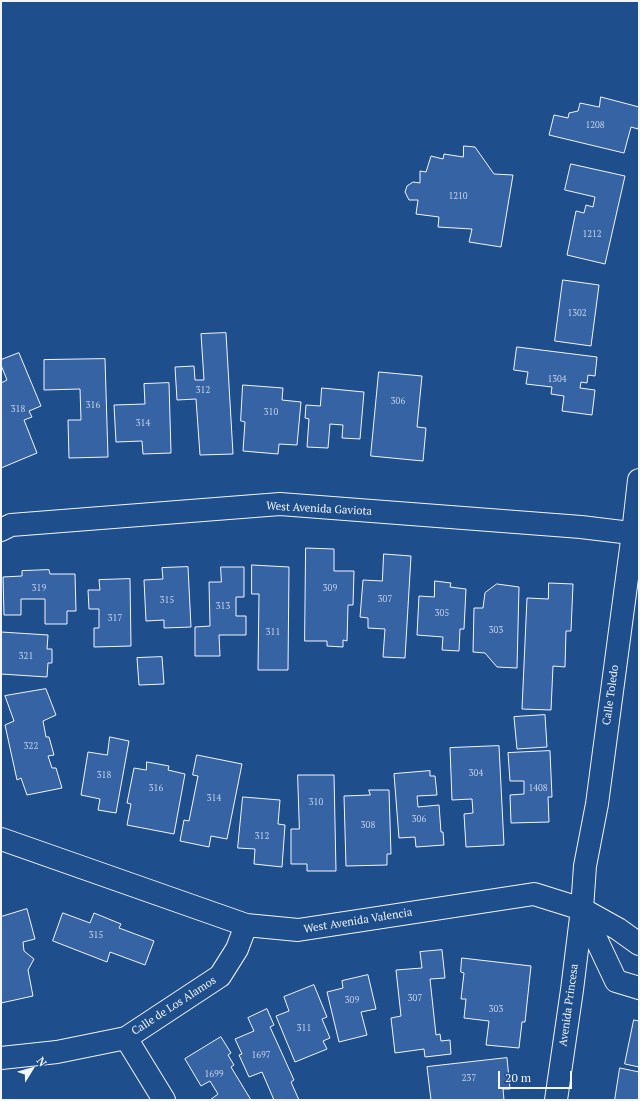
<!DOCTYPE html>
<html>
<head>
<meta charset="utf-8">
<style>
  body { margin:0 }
  #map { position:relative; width:640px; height:1101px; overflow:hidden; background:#1f4e8c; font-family:"PT Serif",serif }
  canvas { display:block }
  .frame { position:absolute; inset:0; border:2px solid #f2f6ff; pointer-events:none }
  .north { position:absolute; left:12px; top:1049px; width:40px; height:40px; -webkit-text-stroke:3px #1f4e8c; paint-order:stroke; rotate:53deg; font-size:11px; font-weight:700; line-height:16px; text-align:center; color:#f2f6ff }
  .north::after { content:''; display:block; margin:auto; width:14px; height:18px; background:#f2f6ff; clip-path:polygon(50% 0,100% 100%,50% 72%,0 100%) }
  .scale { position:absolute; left:498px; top:1071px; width:74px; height:18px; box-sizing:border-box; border:2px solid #f2f6ff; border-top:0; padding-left:5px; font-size:12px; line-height:14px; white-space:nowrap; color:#f2f6ff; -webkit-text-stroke:3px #1f4e8c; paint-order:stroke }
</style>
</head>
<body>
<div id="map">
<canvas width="640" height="1101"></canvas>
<div class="frame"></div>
<div class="north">N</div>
<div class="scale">20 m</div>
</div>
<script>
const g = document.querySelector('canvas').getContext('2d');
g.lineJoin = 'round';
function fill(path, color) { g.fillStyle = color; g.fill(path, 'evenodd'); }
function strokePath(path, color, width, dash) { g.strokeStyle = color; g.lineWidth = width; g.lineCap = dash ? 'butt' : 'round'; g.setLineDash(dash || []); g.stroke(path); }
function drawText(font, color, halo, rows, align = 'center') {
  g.font = font + ' "PT Serif",serif'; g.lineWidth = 3; g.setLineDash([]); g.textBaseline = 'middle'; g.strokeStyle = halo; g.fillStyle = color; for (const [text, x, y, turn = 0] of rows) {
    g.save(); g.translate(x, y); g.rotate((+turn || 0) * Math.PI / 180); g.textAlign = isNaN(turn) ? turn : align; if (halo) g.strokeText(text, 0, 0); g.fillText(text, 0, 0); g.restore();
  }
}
const building = new Path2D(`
  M601,97l38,10v16l-1,6 -7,-2 -7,26 -75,-18 5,-20 14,3 1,-5 9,-2 2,-8 19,4z
  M464,146l11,1 19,27 19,1 -12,72 -32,-5 3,-13 -34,-2 1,-10 -23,-3 2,-14h-9l-4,-8 2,-6 6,-4 7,1v-12l6,1 5,-16 12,3 1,-5 19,3z
  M571,164l54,12 -20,88 -38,-9 9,-44 8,2 2,-8 7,2 2,-10 -30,-7z
  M563,280l36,5 -8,61 -36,-5z
  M226,333l7,121 -33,1 -4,-56 -19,1 -2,-33 19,-1 1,14h9l-3,-46z
  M517,347l80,10 -2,19 -7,-1 -1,8 -6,-1 -1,6 15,2 -3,25 -30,-4 2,-15 -13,-2 1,-7 -26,-3 2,-12 -14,-2z
  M19,353l22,53 -12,5 3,6 -8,3 13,33 -36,15v-85l6,-3 -6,-15v-5z
  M105,359l3,98 -39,1 -1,-38h13l-1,-31 -36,1v-30z
  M379,372l43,4 -5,51 9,1 -3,33 -52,-5z
  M169,383l2,70 -28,1 -1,-13 -26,1 -2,-37 31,-1 -1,-20z
  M243,385l40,3 -1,12 19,2 -4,43 -18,-1 -1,10 -35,-3 2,-29 -4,-1z
  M322,388l42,4 -4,47 -18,-1 1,-13 -13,-1 -2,24 -21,-1 2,-28 -4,-1 1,-13 14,1z
  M306,548l28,1v22h20l-1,34h-5l-1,36 -4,-1v7l-16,-1v-5h-22z
  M384,554l27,2 -6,102 -22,-1 2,-28 -17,-1v-10l-8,-1 3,-37 19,1z
  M252,565l37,2 -1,103h-30l1,-76h-7z
  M188,567l3,60 -27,1v-8l-18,1 -2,-41 19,-1 -1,-11z
  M221,567h23v30h-8v19h10v19h-27l1,21h-25v-29l15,-1 -1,-44h12z
  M49,570l1,4h25l1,37h-9v13h-22v-25h-24v16h-17l-1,-38 19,-1v-5z
  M130,579l1,67 -37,1v-19h5v-19h-10l-1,-19h12l-1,-10z
  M435,581l16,2 -1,4 16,2 -2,40h-4l-1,22 -17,-1 1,-13 -26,-2 2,-39 15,1z
  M549,583l24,1 -2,47h-5l-1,36 -12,-1 -2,44 -29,-1 5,-111 21,1z
  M497,584l22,3 -2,81 -20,-1 -12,-14 -12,-1 1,-44h9l2,-15z
  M1,632l47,3 -1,14h5v14h-4l-1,14 -46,-3z
  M162,657l2,27 -25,1 -2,-27z
  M46,689l10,26 -13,6 3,16h3l5,18 -6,1 4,12h4l6,20 -35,7 -6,-17 -4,2 -12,-55 9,-4 -9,-25z
  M545,715l2,32 -30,2 -3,-32z
  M110,737l19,4 -13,72 -18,-3 2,-11 -19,-4 7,-43 19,3z
  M499,746l5,99 -38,2 -2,-33 9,-1 -1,-14 -20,1 -2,-52z
  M550,751l2,46h-4l1,25 -38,1 -1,-28 14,-1v-13h-14l-2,-28z
  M197,755l45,9 -15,75 -16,-3 -2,11 -29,-6 4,-21 5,1 9,-45 -5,-1z
  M147,762l22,4 -1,4 17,4 -11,60 -47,-9 4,-21 -4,-1 7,-35 12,2z
  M430,771v5h5l2,19 -20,1 1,11 21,-2 2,27h2l1,13 -28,2 -1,-10 -16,1 -5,-64z
  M298,775h36l2,96h-29v-7h-16v-35h8z
  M369,790h20l2,64h-4v11l-41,1 -2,-70 26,-1z
  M243,797l37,3 -2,24 7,1 -3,42 -28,-3 1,-15 -17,-1z
  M27,909l8,30 -12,3 1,9 10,8 -6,11 5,26 -32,7v-86z
  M63,913l27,10 4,-10 27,11 -2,4 35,13 -9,24 -35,-13 -3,10 -54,-21z
  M442,950l3,28 -15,1 6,56 4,-1 1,7 9,-1 1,14 -26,3 -1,-8 -29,4 -4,-35 10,-2 -5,-46 26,-2 -2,-16z
  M462,958l69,8 -6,56h-3l-3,26 -33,-3 3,-24 -25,-3 2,-19h-5l3,-26 -3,-1z
  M368,975l8,34 -15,3 6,23 -28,7 -12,-50 16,-4 -1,-7z
  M314,985l13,32 -5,2 8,19 -7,3 4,8 -32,13 -19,-46 13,-5 -5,-14z
  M267,1009l7,16 -4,2 24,53 -3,2 8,18h-25l-12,-28 -13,5 -10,-22 3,-1 -7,-15 19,-8 -6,-13z
  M634,1020l5,1v46l-14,-3z
  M221,1037l10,16 -3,2 6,10 -3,2 20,33h-41l8,-6 -8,-13 -9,5 -16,-27z
  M507,1058l3,31h-7l1,11h-73l-4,-33z
  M620,1068l19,4v28h-24z`);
const minor = new Path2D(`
  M1,530l10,-5 269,-21 301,23 58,7
  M1,839l245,86 52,5 236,-36 48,15 36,20 21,15
  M582,909l34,72 23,7
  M126,1038l38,62
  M1,1058l56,-6 69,-14 94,-62 17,-27 9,-24
  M556,1100l16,-110 10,-81 3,-43 12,-62 36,-271 6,-53`);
const numberNames = [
  ["1208",595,125],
  ["1210",458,196],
  ["1212",592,234],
  ["1302",577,313],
  ["1304",557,379],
  ["312",203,390],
  ["306",398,401],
  ["316",93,405],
  ["318",18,409],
  ["310",271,412],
  ["314",143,423],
  ["319",39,588],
  ["309",330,588],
  ["307",385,599],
  ["315",167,600],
  ["313",223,606],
  ["305",442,613],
  ["317",115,618],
  ["303",496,630],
  ["311",273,632],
  ["321",26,656],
  ["322",31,746],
  ["304",476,773],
  ["318",104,775],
  ["316",156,788],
  ["1408",538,788],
  ["314",214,798],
  ["310",316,802],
  ["306",419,819],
  ["308",368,825],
  ["312",262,836],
  ["315",96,935],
  ["307",415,998],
  ["309",352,1000],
  ["303",496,1009],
  ["311",304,1028],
  ["1697",261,1055],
  ["1699",214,1074],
  ["237",469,1078]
];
const streetNames = [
  ["West Avenida Gaviota",319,509,3],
  ["Calle Toledo",611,695,-82],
  ["West Avenida Valencia",358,921,-9],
  ["Avenida Princesa",569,1005,-82],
  ["Calle de Los Alamos",174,1006,-33]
];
fill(building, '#3563a3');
strokePath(building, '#f2f6ff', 1);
strokePath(minor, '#f2f6ff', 24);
strokePath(minor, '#1f4e8c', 22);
drawText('9px', '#c3d1e8', null, numberNames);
drawText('11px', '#f2f6ff', '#1f4e8c', streetNames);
</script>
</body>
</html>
